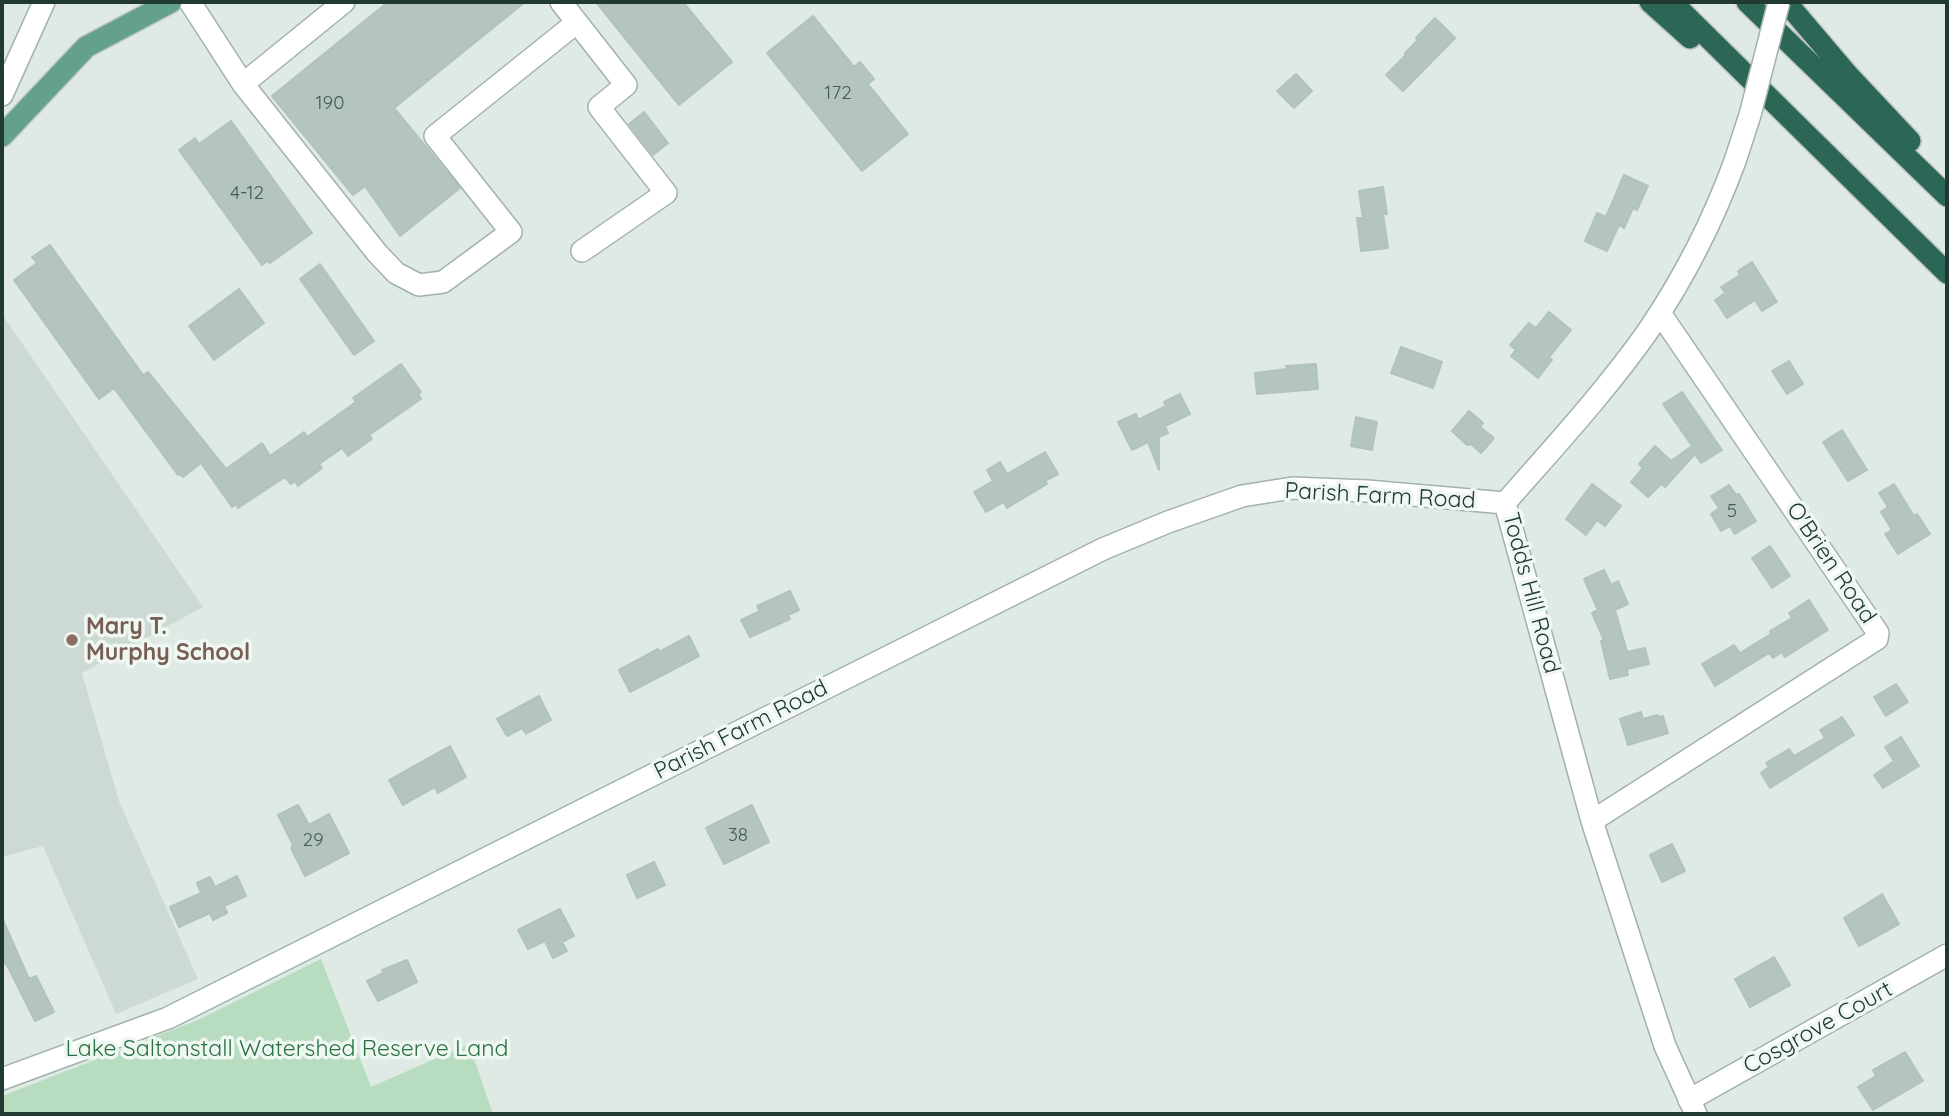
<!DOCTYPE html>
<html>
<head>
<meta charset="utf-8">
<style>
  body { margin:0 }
  #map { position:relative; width:1949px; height:1116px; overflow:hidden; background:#dfeae4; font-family:Quicksand,sans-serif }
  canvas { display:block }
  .frame { position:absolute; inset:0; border:4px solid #203a31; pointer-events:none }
</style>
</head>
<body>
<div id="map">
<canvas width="1949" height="1116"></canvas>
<div class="frame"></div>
</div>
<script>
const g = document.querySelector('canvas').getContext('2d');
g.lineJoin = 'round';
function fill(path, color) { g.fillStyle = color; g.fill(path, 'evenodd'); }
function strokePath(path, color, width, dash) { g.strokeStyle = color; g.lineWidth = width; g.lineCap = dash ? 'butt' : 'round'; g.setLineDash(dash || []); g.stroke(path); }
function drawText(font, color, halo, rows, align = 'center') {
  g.font = font + ' Quicksand,sans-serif'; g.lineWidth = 7; g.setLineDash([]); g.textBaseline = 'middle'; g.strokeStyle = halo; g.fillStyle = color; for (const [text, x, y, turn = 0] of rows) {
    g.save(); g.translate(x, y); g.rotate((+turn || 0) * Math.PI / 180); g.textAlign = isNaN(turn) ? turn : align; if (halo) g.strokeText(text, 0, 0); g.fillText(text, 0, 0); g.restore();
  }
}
const built = new Path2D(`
  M2,314l201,293 -121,66 37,128 79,178 -82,35 -73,-168 -41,11z`);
const green = new Path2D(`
  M321,959l50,128 98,-43 24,70h-491v-18l196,-76z`);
const building = new Path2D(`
  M388,2h137l-131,106 66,80 -60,48 -35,-50 -12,9 -81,-99z
  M596,2h87l49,60 -53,43z
  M813,16l41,51 6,-5 14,17 -6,5 40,50 -46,37 -95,-118z
  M1435,18l20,20 -52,53 -17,-16 19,-19v-3l13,-13 -2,-2z
  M1296,74l16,17 -18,17 -17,-17z
  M644,112l24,31 -15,12 -24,-31z
  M231,121l81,112 -42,30 -2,-2 -6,4 -83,-115 16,-12 4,6z
  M1624,175l24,11 -11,24 -4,-2 -9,20 -5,-3 -12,26 -22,-10 12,-28 9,4z
  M1383,187l4,27h-4l5,34 -27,3 -4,-33h6l-4,-27z
  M50,245l93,130 5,-3 78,97 36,-26 8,13 34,-24 3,5 49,-35 -3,-4 48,-34 20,28 -3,2 3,5 -52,36 3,4 -24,17 -6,-8 -23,16 3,4 -24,18 -3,-5 -4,3 -6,-7 -47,31 -2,-4 -4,3 -31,-44 -18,14 -3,-3 -2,1 -64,-87 -15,11 -85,-119 23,-17 -5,-6z
  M1752,262l25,40 -15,9 -7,-11 -28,18 -12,-18 10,-7 -4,-6 19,-12 -2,-4z
  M320,264l54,77 -20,14 -54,-76z
  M239,289l25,34 -50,37 -25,-34z
  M1549,312l22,18 -22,27 3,3 -14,18 -27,-22 5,-6 -6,-5 19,-22 7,5z
  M1401,347l41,15 -9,26 -42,-15z
  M1789,361l14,23 -16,10 -15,-23z
  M1316,364l2,25 -61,5 -2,-21 32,-4 -1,-3z
  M1682,392l40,58 -21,13 -6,-9 -30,33 -4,-3 -13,13 -17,-15 12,-14 -4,-4 16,-18 16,15 21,-15 -29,-42z
  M1180,394l10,20 -25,12 3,7 -9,4v33l-11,-28 -16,8 -14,-28 18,-8 2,6 28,-14 -2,-4z
  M1469,411l14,12 -3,4 14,11 -13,15 -10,-9 -4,1 -15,-14z
  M1356,417l21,5 -5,28 -21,-4z
  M1842,430l25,40 -19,11 -25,-39z
  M1045,452l13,22 -13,7 2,3 -40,24 -3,-6 -18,10 -12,-20 19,-11 -6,-11 13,-8 7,12z
  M1592,484l29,22 -16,20 -8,-6 -11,15 -20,-16z
  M1894,484l20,32 3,-2 13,20 -32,20 -13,-20 7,-4 -11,-18 7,-5 -9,-14z
  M1729,485l7,10 3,-1 17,27 -21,13 -5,-8 -9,5 -10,-17 8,-6 -8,-12z
  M1770,546l20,30 -18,12 -20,-30z
  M1604,570l7,15 7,-4 10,23 -13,6 12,42 18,-4 4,16 -22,5 1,6 -18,4 -9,-38 3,-1 -12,-27 6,-3 -14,-31z
  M790,591l9,19 -11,5 2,4 -40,18 -9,-17 19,-9 -3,-5z
  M1809,600l19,30 -43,27 -3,-5 -9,6 -4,-5 -54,33 -13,-22 32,-19 6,8 31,-19 -1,-3 22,-13 -3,-5z
  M689,636l10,20 -69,36 -11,-22 39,-21 1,3z
  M1896,684l12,18 -22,14 -12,-19z
  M539,696l12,24 -25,14 -4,-6 -15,8 -10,-17z
  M1641,712l2,7 15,-4 1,2 4,-1 5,17 -40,12 -8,-26z
  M1842,717l12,18 -84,53 -9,-15 8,-6 -3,-4 23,-14 5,7 31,-18 -5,-8z
  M1901,737l18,29 -36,22 -9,-13 20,-14 -9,-14z
  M450,746l16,31 -28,16 -3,-6 -32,18 -14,-25z
  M298,805l11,20 20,-11 20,39 -44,23 -14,-28 2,-3 -15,-30z
  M752,805l17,37 -45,22 -18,-36z
  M1672,844l13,27 -23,11 -12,-27z
  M654,862l11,23 -28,13 -10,-23z
  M237,876l9,20 -22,10 3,7 -14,7 -3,-7 -31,14 -9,-20 31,-14 -4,-10 13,-6 5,10z
  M1882,894l17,30 -40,22 -15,-28z
  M560,909l14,27 -12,6 5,9 -14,7 -8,-17 -17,8 -10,-19z
  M2,918l27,61 7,-3 18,36 -19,9 -29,-58 -4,2z
  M1774,957l16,28 -40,22 -15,-28z
  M407,960l10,22 -39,19 -11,-20 16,-8 -1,-3z
  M1905,1052l18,29 -50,29 -15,-23 18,-11 -3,-6z`);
const minor = new Path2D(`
  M190,2l53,82 134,169 19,20 23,12 24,-3 68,-50 -76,-96 141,-113
  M561,2l65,83 -27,22 67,86 -84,58
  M243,84l101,-82
  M2,95l42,-93
  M1505,503l87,318 73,225 31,68
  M1505,503c49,-56 100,-111 143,-172 36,-53 65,-110 87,-170
  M1592,821l285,-182 1,-6 -218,-320
  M2,1079l166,-61 935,-469 65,-27 74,-26 50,-8 75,3 138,12
  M1689,1100l258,-145`);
const major = new Path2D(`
  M2,136l84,-89 85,-45`);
const highway = new Path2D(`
  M1650,2l40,36
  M1672,2l275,271
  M1747,2l200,194
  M1786,2l63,74 61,65`);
const minorBridge = new Path2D(`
  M1735,161l15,-46 29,-113`);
const markers = [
  [72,640,7,"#8d6e63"]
];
const numberNames = [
  ["172",838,93],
  ["190",330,103],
  ["4-12",247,193],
  ["5",1732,511],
  ["38",738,835],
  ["29",313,840]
];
const streetNames = [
  ["Parish Farm Road",1380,496,3],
  ["O'Brien Road",1831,563,56],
  ["Todds Hill Road",1531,593,75],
  ["Parish Farm Road",741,730,-27],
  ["Cosgrove Court",1818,1028,-29]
];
const educationNames = [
  ["Mary T.",86,627],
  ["Murphy School",86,653]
];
const parkNames = [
  ["Lake Saltonstall Watershed Reserve Land",287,1049]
];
fill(built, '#cddad3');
fill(green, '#b7dcbf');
fill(building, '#b4c5bd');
strokePath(building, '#b1c3bb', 2);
strokePath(minor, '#a2b2ab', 24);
strokePath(major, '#bcc4c1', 24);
strokePath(highway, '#bcc4c1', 24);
strokePath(minor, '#fff', 21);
strokePath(major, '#63a08d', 21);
strokePath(highway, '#2c6657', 21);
strokePath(minorBridge, '#a2b2ab', 24, []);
strokePath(minorBridge, '#fff', 21);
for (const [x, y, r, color] of markers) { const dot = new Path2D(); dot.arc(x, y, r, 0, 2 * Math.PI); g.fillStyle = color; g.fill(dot); strokePath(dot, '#eff7f2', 2.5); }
drawText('19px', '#455d54', null, numberNames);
drawText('23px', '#203a31', '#eff7f2', streetNames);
drawText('bold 23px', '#785e54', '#eff7f2', educationNames, 'left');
drawText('23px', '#2b7042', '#eff7f2', parkNames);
</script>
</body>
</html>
